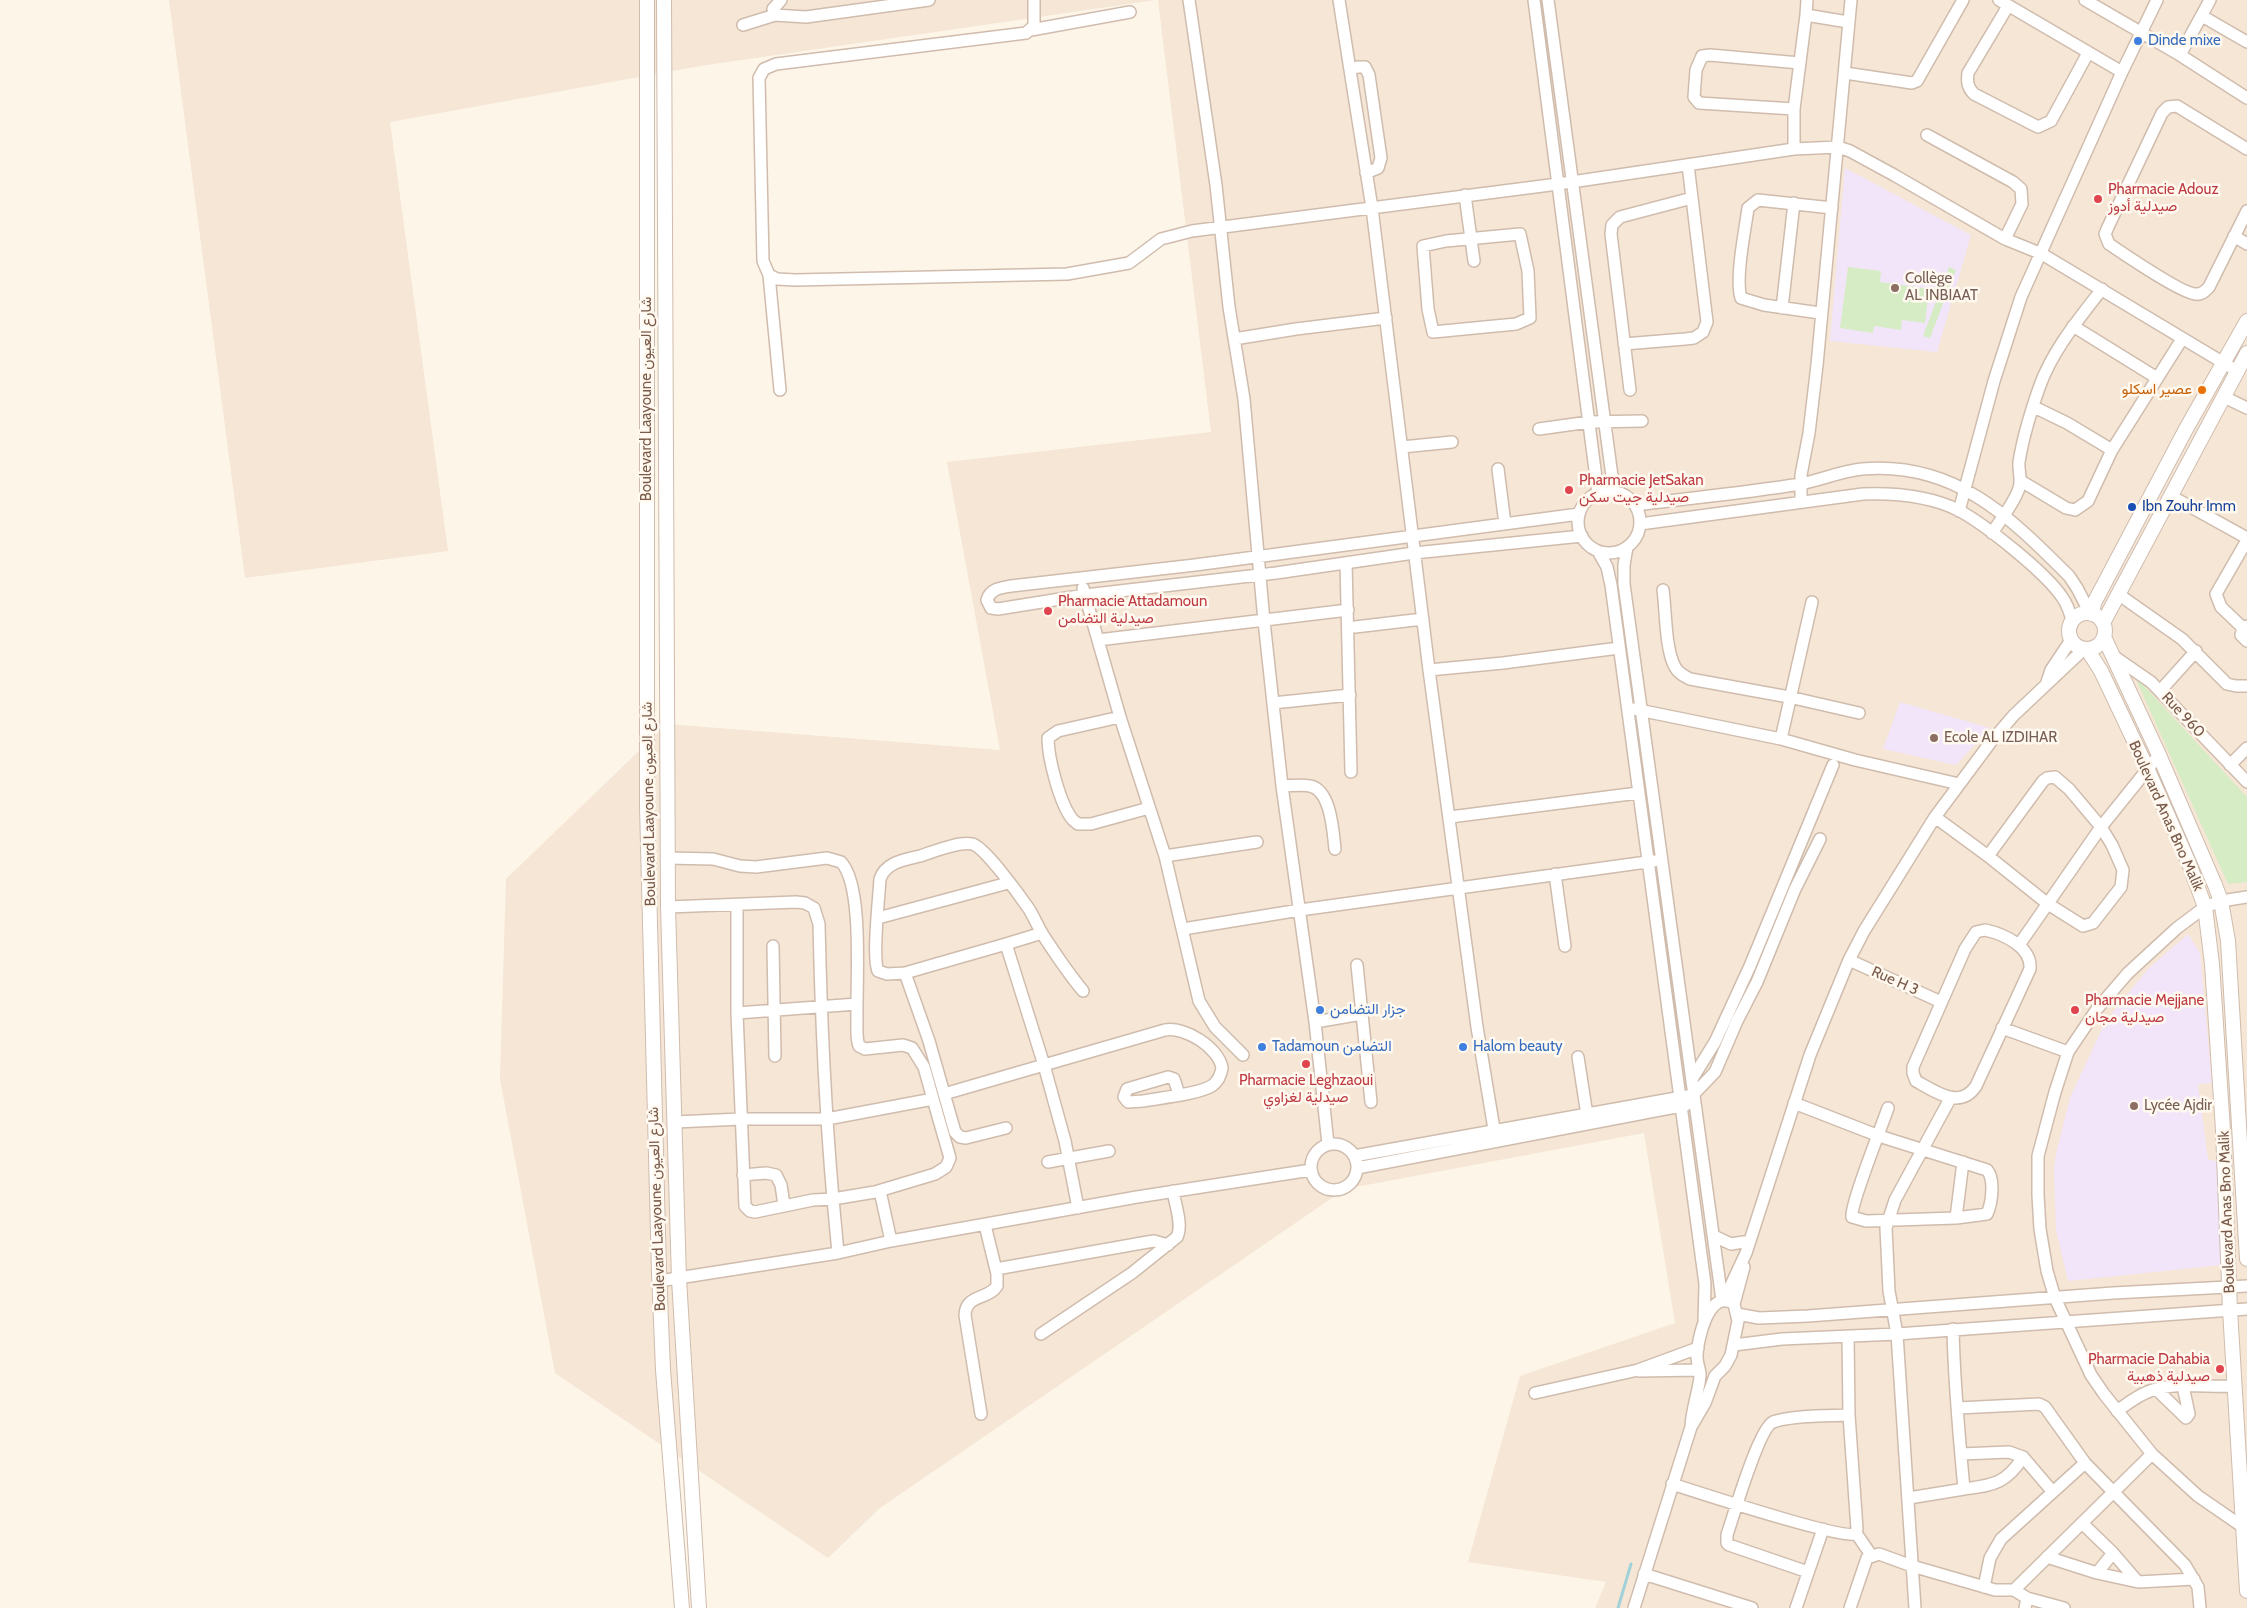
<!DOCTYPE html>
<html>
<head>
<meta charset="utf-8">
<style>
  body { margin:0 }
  canvas { display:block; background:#fdf5e8 }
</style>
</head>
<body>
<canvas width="2247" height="1608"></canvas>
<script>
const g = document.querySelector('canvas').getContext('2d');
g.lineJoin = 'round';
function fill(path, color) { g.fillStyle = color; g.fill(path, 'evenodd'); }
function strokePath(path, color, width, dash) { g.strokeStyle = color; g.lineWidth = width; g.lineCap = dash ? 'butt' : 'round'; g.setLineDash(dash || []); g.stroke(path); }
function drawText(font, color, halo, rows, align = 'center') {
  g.font = font + ' Cabin,Vazirmatn,sans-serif'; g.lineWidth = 5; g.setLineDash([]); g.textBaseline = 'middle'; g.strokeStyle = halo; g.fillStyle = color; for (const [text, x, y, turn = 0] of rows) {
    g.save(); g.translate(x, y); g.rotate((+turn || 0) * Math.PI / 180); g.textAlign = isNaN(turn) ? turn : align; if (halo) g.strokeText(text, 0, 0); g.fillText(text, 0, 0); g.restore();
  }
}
const residential = new Path2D(`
  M169,0h987l-456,66 -310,56 58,429 -203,27z
  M1158,0h1089v1608h-652l11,-26 -138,-20 52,-186 155,-53 -31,-190 -299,56 -465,319 -52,50 -273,-185 -55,-294 6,-200 161,-155 333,26 -53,-288 264,-30z`);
const education = new Path2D(`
  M1845,168l126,67 -34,117 -107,-11z
  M1900,702l90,26 -34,37 -73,-16z
  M2188,934l12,19 12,130 -14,1 10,76 9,1 5,104 -154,16 -12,-51 -2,-61 2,-16 14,-55 35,-76 43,-53z`);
const green = new Path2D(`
  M1848,267l33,4 -1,11 49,7 -4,34 -23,-3 -1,10 -27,-4 -1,7 -33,-5z
  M1949,267l7,3 -26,68 -7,-2z
  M2134,675l113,122v85l-19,2z`);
const stream = new Path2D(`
  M1618,1608l13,-44`);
const minor = new Path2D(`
  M1034,0v26l-8,7 -250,31 -12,5 -5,9 4,183 6,14 8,4 18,1 272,-6 62,-11 32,-24 31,-8 366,-47 236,-35 44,-2 12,4 44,24 111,64 37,15 195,117
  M1189,0l27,185 13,122 15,92 20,222 18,165 33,236 13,122
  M1339,0l11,70
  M1534,0l64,493
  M1548,0l66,491
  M1807,0l-1,15 42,7
  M1999,0l123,72
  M2085,0l95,55 67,43
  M2008,6l-40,67c-1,8 -1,14 6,21l64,33 13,-6 37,-68
  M775,15l-2,-6 8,-9
  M2202,16l45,26
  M743,25l32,-10 31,2 123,-17
  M1031,30l99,-18
  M2180,55l30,-55
  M1845,73l67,10 5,-2 46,-81
  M1794,109l-95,-6 -5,-6 2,-27 6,-14 8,-1 90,8
  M1927,135l86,47 8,7 1,15 -17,35
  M1794,149v-40l12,-94
  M2247,149l-70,-43 -9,1 -6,6 -54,114 -3,7 4,10c15,10 73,50 87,50 6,1 9,-3 13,-7l38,-76
  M1366,173l12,-5 3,-10 -12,-83 -4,-8h-8l-7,3 22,138 57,462 48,357 19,114
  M1465,195l9,66
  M1520,234l8,37 2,47 -14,6 -83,8 -5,-23 -5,-63 23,-5z
  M2234,236l13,8
  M769,275l11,115
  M1782,308l12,-105
  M1820,313l-56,-8 -23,-7c-6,-20 4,-67 7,-90l10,-8 74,8
  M2073,326l84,52
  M1234,339l62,-10 90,-11
  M1624,344l61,-5 9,-1 9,-6 4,-10 -19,-157
  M1630,390l-19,-156 1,-9 8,-8 72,-19
  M2224,397l23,11
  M2034,407l33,16 45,27
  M1539,429l50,-7 53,-1
  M1402,447l50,-5
  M1498,469l7,55
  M2021,481l45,27 9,2 13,-9 24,-51 70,-111
  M1578 522a31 31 0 1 1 62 0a31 31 0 1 1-62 0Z
  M2171,496l74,41
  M1801,502v-27l8,-42 8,-68 34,-365
  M1635,505c55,-7 110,-12 165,-21 21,-4 41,-13 62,-15 92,-8 147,47 207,107l8,12 13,25
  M1959,511l35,-130 27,-84 101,-225 35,-72
  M1579,514l-384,51 -184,21c-11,2 -21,3 -24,14l4,8 7,1 87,-14 191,-22 138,-20 168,-17
  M1640,524l223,-30c32,-1 68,2 97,17 27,15 85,61 102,86 5,7 8,15 10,24
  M1992,533c9,-14 20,-27 26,-42 5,-10 0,-19 1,-29 4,-25 12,-51 20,-74 13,-37 39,-68 63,-99
  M1627,547l-3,18v19l98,716
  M1598,551l9,16 4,18 94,699 -1,39
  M1346,563l5,209
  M1083,588l37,129 45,139 34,145 16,26 28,28
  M1663,590c3,21 2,59 12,77 3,6 9,9 15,12l99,18 70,16
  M2118,594l64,45 45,45 9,2h11
  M2247,626l-4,2 -2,7 6,6
  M1355,627l68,-8
  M2243,628l-22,-21 -5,-13 30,-52
  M1098,640l250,-30
  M2112,655l39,27 96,100
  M1429,670l74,-7 116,-15
  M2047,682l4,-12 20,-30
  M2160,691l36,-40
  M1273,703l77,-8
  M1634,709l147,30 74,21 104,24
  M1120,717l-62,14 -10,7c0,20 12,67 25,82l5,4h13l58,-16
  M1781,739l31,-137
  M2230,765l17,-17
  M1282,786c9,0 20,-2 28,0 21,4 23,45 25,63
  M1450,817l188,-24
  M1935,817l53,39 60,48 35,22 10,-3 28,-36 2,-17 -11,-25 -11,-18 -32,-38 -14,-12 -8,1 -4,3 -55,75
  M1165,856l92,-14
  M667,858l46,1 27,7 16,1 71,-9 14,4c23,24 15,122 16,157 0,9 -1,19 2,27l6,3 38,-4 9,3 12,19 9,32
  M1555,874l10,72
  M737,905v108l8,193 5,5 5,1 58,-12 20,-1 5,54
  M668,907l128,-5 9,1 9,5 5,16c2,92 6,183 14,275l42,-7 60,-18 11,-7 4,-9 -17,-59 -106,20h-86l-66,3
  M878,918l130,-35
  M1183,929l117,-19 354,-49
  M1985,930c19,4 47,17 45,39l-54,117c-16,24 -40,6 -60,-5l-3,-8v-6l52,-118 11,-17z
  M1042,933l-36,11 38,121 121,-35c20,-4 54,18 57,38 -1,6 -4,13 -9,17 -12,9 -54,13 -70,16l-15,1 -4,-5 3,-8 41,-12 6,2 5,15
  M2019,945l82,-118 58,-72
  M773,946l2,110
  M1849,960l92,42
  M1357,965l14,137
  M905,973l101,-29
  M737,1013l120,-9
  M1315,1022l47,-8
  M2002,1028l66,24
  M1578,1057l9,58
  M1692,1079l23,-37 35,-76 83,-201
  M944,1094l100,-29 21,76 13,67
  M1794,1103l85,33 108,34c8,9 5,33 0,44l-31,4 -90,3 -14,-4c-2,-12 30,-91 36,-109
  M1006,1128l-40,10 -6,-1 -5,-5 -26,-91 -24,-68 -18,1 -9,-3c-6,-13 1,-74 2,-92 6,-17 24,-19 40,-23 13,-4 39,-15 52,-12 12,2 48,52 57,65 5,8 9,18 14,26 13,20 25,38 40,56
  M1311 1167a23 23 0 1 1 46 0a23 23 0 1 1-46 0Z
  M1354,1156l339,-61 22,-23 22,-51 20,-39 38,-93 25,-50
  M1048,1162l61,-11
  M1357,1168l329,-63
  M743,1175l23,-2 10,2 5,10 3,20
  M880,1191l11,50
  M1956,1218l7,-56
  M1714,1236l17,8 19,-3
  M996,1269l146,-26 12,-2 14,4
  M659,1281l179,-28 53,-12 246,-44 174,-27
  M1724,1300l22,-47 64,-198 39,-95 15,-29 71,-114 55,-74 24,-28 70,-66
  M1734,1304l10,-37
  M1737,1314l22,4 49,-2 305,-23 134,-7
  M1953,1329c1,53 6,107 11,160 29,-4 42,-5 59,-32l-14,-5 -48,2
  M1041,1334l91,-61 45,-36c6,-12 -2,-33 -4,-46
  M1734,1345l48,-6 115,-5 350,-25
  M1639,1371l60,-1
  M2156,1389l30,29 3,-4 -6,-28
  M1535,1393l103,-23 60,-22
  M1958,1408l81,-4 6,3 40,56 100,102 13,22 2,21
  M2117,1411c10,-7 21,-16 33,-20 26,-10 58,-3 85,-5
  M981,1414l-16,-99c1,-21 23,-15 32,-29v-12l-12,-49
  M2023,1457l29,34
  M1672,1484c25,8 168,55 183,50l2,-5 -8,-114 -1,-79
  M1909,1498l55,-9
  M2082,1523l31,30 25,29
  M2243,1527l-45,-31 -46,-42 -48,-60 -13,-19 -36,-77 -8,-27 -7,-42 -2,-34v-39l17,-64 13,-40 29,-43 31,-36 49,-45 28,-21 16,-6 26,-4
  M1856,1533l15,22
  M2047,1557l50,16 41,9 56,-3
  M1808,1572l-79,-27 -2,-2v-8c6,-18 32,-107 46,-113 18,-7 56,-6 76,-7
  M2097,1573l16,-20
  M1644,1574l108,34
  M1984,1587l6,-29 11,-19 84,-76
  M2014,1590l138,-136
  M2027,1598l37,10
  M1634,1608l57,-181 14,-24 10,-27 10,-10 6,-11 7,-34 -4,-17c-25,-17 -37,36 -37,53 0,6 2,10 3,16 1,11 -9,38 -9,54
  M1796,1608l27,-79
  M1850,1608l17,-50 12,-4 33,12 83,24h19l13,8 -2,10
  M1915,1608l-18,-274 -8,-43 -3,-63 9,-28 56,-103`);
const tertiary = new Path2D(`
  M647,0v806l12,466 4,98 19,238
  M664,0l4,907 11,372 20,329
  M2069 631a18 18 0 1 1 36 0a18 18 0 1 1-36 0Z
  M2092,614l2,-11 92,-174 61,-108
  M2103,623l144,-270
  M2104,637l55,118 56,130 6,16 7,40 19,318
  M2087,649l14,22 46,97 41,93 17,46 7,57 11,166 7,180 17,281`);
const markers = [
  [2138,41,5,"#3f7fe0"],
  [2098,199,5,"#e0444e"],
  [1895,288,5,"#8d6e63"],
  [2202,390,5,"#e8710a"],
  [1569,490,5,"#e0444e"],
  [2132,507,5,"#1a4fb4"],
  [1048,611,5,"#e0444e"],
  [1934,738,5,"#8d6e63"],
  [1320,1010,5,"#3f7fe0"],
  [2075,1010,5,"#e0444e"],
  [1262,1047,5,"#3f7fe0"],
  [1463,1047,5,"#3f7fe0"],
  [1306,1064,5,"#e0444e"],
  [2134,1106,5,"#8d6e63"],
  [2220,1369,5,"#e0444e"]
];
const shopNames = [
  ["Dinde mixe",2148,41],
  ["جزار التضامن",1330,1010],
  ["Tadamoun التضامن",1272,1047],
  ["Halom beauty",1473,1047]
];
const healthNames = [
  ["Pharmacie Adouz",2108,190],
  ["صيدلية أدوز",2108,207],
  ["Pharmacie JetSakan",1579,481],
  ["صيدلية جيت سكن",1579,498],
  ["Pharmacie Attadamoun",1058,602],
  ["صيدلية التضامن",1058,619],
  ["Pharmacie Mejjane",2085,1001],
  ["صيدلية مجان",2085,1018],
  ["Pharmacie Leghzaoui",1306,1081,"center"],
  ["صيدلية لغزاوي",1306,1098,"center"],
  ["Pharmacie Dahabia",2210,1360,"right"],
  ["صيدلية ذهبية",2210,1377,"right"]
];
const educationNames = [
  ["Collège",1905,279],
  ["AL INBIAAT",1905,296],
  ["Ecole AL IZDIHAR",1944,738],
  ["Lycée Ajdir",2144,1106]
];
const foodNames = [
  ["عصير اسكلو",2192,390]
];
const streetNames = [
  ["Boulevard Laayoune شارع العيون",647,399,-90],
  ["Rue 960",2183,715,47],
  ["Boulevard Laayoune شارع العيون",649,804,-91],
  ["Boulevard Anas Bno Malik",2166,816,66],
  ["Rue H 3",1895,981,24],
  ["Boulevard Laayoune شارع العيون",657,1209,-92],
  ["Boulevard Anas Bno Malik",2227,1212,-92]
];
const transitNames = [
  ["Ibn Zouhr Imm",2142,507]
];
fill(residential, '#f5e6d6');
fill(education, '#f2e5fa');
fill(green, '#d6ecc5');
strokePath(stream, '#a1d2da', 3);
strokePath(minor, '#d0bcad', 14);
strokePath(tertiary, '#d0bcad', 16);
strokePath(minor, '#fff', 11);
strokePath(tertiary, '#fff', 14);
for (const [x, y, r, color] of markers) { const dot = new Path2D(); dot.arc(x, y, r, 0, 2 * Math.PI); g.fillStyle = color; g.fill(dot); strokePath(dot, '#fff9ef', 2); }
drawText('15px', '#366cbe', '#fff9ef', shopNames, 'left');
drawText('15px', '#be3a42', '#fff9ef', healthNames, 'left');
drawText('15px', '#785e54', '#fff9ef', educationNames, 'left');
drawText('15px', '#c56008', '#fff9ef', foodNames, 'right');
drawText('15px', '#795a4b', '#fff9ef', streetNames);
drawText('15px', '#164399', '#fff9ef', transitNames, 'left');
</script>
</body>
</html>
